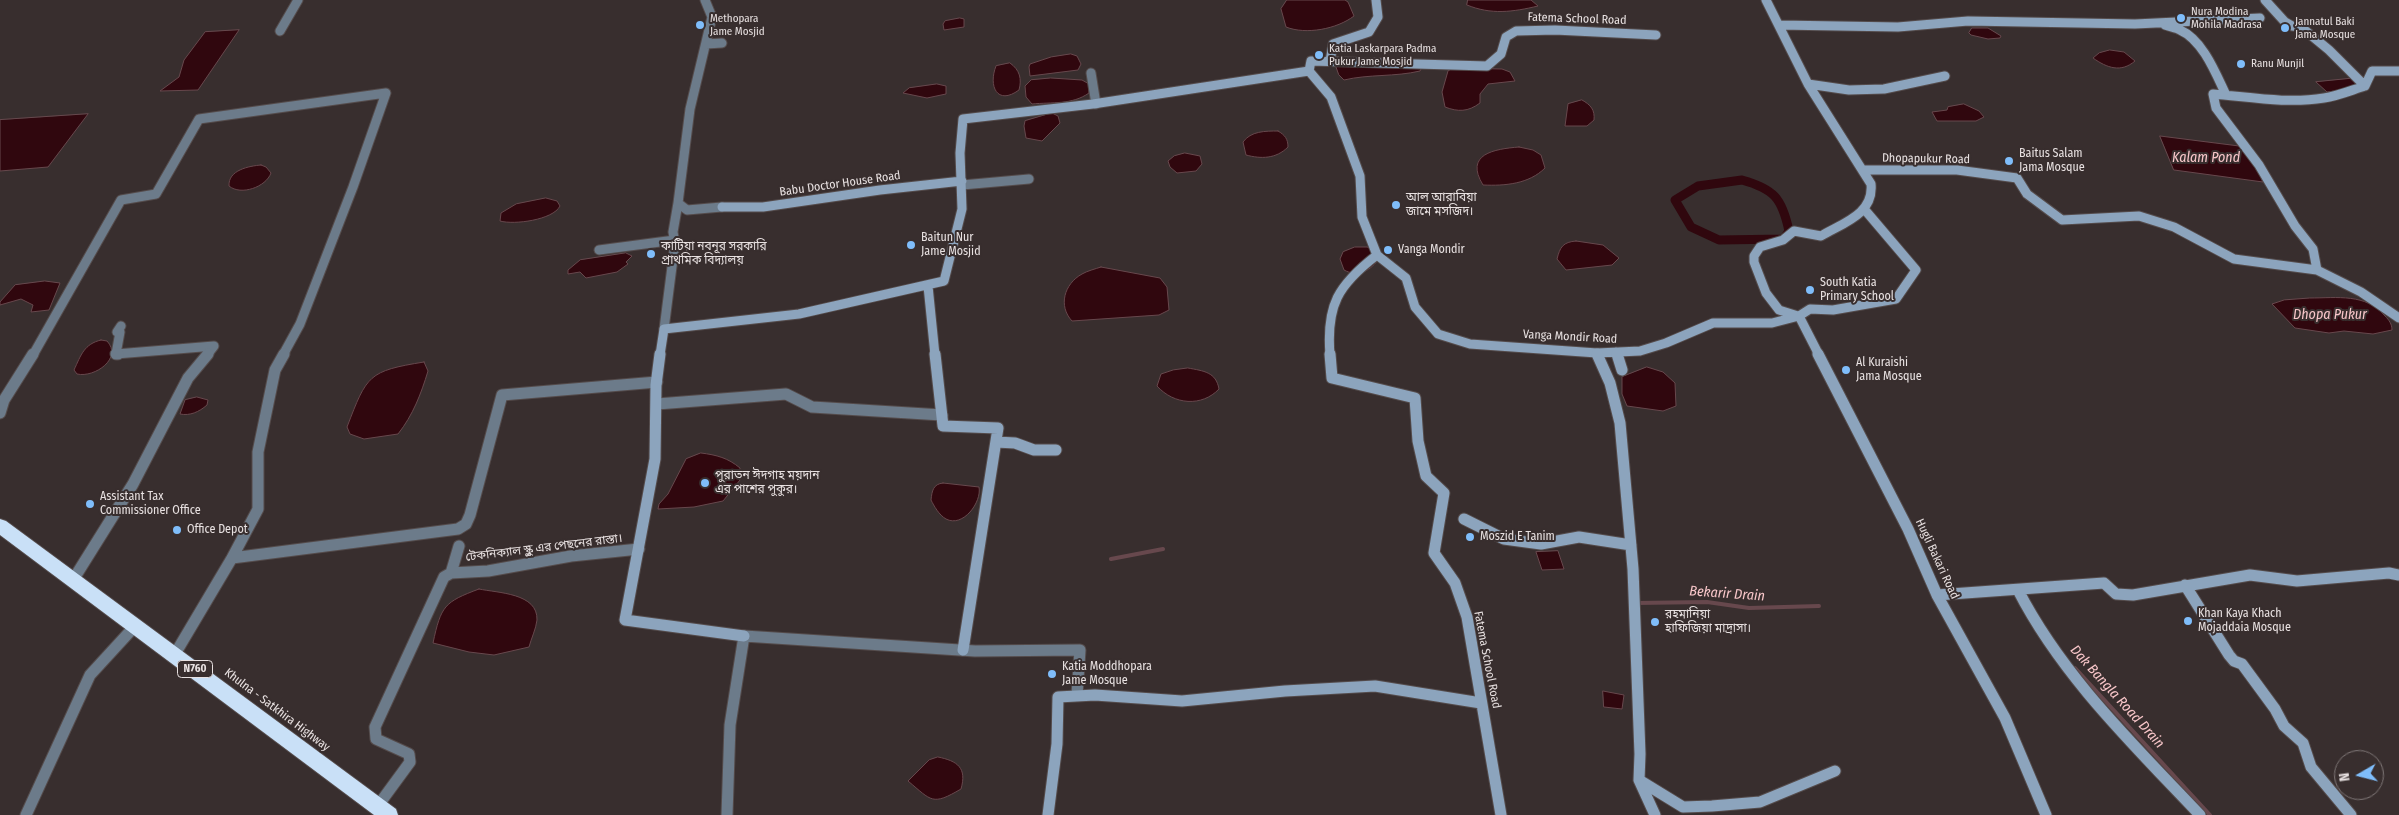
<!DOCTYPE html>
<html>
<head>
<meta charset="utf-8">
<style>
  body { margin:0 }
  #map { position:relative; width:2399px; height:815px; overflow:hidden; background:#382e2e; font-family:"Fira Sans Condensed",sans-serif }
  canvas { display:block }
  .north { position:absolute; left:2334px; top:750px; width:50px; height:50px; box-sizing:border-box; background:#382e2e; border:1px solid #7e7676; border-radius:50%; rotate:262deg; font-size:14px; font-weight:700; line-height:20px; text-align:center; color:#e8e1e1 }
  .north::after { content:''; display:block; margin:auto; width:18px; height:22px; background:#7fbdfa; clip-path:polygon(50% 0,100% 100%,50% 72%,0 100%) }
</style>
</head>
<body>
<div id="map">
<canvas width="2399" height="815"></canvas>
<div class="north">N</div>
</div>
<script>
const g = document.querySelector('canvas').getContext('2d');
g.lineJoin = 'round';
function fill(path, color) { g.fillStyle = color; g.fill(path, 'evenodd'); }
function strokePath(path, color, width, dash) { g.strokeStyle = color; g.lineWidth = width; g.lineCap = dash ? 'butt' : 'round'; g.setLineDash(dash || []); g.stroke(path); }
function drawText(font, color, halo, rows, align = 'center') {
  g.font = font + ' "Fira Sans Condensed","Noto Sans Bengali",sans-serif'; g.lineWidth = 4; g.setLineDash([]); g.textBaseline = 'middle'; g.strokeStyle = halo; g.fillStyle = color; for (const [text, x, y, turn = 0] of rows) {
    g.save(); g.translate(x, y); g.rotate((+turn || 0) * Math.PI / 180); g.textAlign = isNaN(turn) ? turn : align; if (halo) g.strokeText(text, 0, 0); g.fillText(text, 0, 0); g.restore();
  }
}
const water = new Path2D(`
  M1287,0h58l3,2 6,14c-17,13 -48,19 -68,11l-5,-18z
  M1468,0h63l7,6c-25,6 -47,9 -71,-1z
  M960,18l4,1v8l-20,3 -1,-6 2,-3z
  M1972,28h16l13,8 -1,2 -12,1 -17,-4 -2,-2z
  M239,30l-41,60 -38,1 19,-14 5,-17 21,-28z
  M2110,50l14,2 11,9c-14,12 -28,7 -42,-3l6,-5z
  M1071,54l6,2 4,8 -3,6 -48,6 -1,-9 1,-3 21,-7z
  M1010,63c10,7 12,16 9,27 -22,16 -31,-4 -23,-24z
  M1336,66l86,1 -2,4c-25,6 -51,3 -76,9l-5,-5z
  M1454,68l48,1 8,3 5,9 -27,3 -8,10v9c-12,9 -22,9 -35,4l-3,-15 6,-21z
  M1051,78l31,2 7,4v9c-17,12 -37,9 -57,11l-6,-7 -1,-11 6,-6z
  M2356,78l11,9 -40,5 -11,-10z
  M937,84l9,2v8l-19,4 -24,-5 6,-5z
  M1582,100c9,5 13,10 12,20l-7,6h-22l3,-22z
  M1964,104l15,7 5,6 -8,4h-39l-5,-9 15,-2 1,-3z
  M1052,113l6,3 2,7 -18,18 -16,-3 -2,-12 1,-5z
  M88,114l-40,53 -48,4v-51z
  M1278,131c7,4 10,8 10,16 -12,12 -27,12 -42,8l-3,-13c8,-11 22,-11 35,-11z
  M2160,136l87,11 16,35 -89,-12z
  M1519,147l14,3 8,5 4,13c-16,16 -40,18 -62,17 -19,-31 11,-36 36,-38z
  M1185,153l15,3 2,8 -6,7 -19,2 -7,-6 -2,-6 6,-5z
  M261,165l5,2 5,6c-5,14 -30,23 -42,13 -1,-16 20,-20 32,-21z
  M546,198l11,3 3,5c-7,14 -46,19 -60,15l1,-8 15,-9z
  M1576,241l27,4 16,13 -7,7 -46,5 -9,-11c3,-12 6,-17 19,-18z
  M1355,247h12l7,2 4,11c-9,12 -21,17 -34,10l-4,-11 3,-7z
  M626,253l6,3 -6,6 2,2 -11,8 -31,6 -6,-6 -12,2v-4l12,-10z
  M1101,267l59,11 7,9 2,23 -10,5 -87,6c-14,-15 -8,-37 10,-47 5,-3 13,-5 19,-7z
  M45,281l15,2 -11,27 -18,2 2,-7 -12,-6 -21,6v-3l15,-17z
  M2310,298c27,0 56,-5 75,18 4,4 7,8 7,14l-19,4 -29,-3 -15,2 -34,-5 -23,-24 12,-4z
  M101,340l6,1c16,17 -12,37 -30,33l-3,-4c7,-15 10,-26 27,-30z
  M424,362l4,9c-7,23 -15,44 -30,63l-34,5 -14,-5 -3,-7c20,-52 21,-56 77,-65z
  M1647,367l16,5 12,11 1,23 -13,5 -36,-5 -5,-12v-17z
  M1188,368c16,3 28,4 31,21 -17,18 -45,16 -62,-3l4,-12 12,-4z
  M197,397l11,3 -1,5c-8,7 -17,11 -27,9l5,-14z
  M701,453c16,2 27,5 39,15v12l-17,21 -29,6 -36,2 1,-5 9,-10 18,-35z
  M943,483l36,4c3,15 -16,41 -33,32 -7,-4 -12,-13 -15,-19 1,-9 2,-16 12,-17z
  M1558,551l6,18 -22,1 -6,-18z
  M479,589c19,4 59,4 58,31 -1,9 -6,19 -8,27l-35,8 -25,-3 -36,-9c8,-37 11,-41 46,-54z
  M1603,691l21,4 -2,14 -18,-2z
  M938,757c20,4 29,11 23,32 -29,17 -29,12 -53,-8l21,-21z`);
const stream = new Path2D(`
  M1111,559l52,-10
  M1636,603l71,-1 42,6 70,-2
  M2075,668l135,147`);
const canal = new Path2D(`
  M1742,180c32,9 40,18 47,51l-5,8 -65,1 -28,-13 -16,-27 23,-14z`);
const streetFar1 = new Path2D(`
  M705,0l7,17 -22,92 -12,94 9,7 35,-3
  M280,31l18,-31
  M706,44l16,-1
  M1091,73l5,31
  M962,185l67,-6
  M599,250l76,-10
  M121,326l-4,6h3l-4,22 98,-8 -7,9
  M664,329l11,-86 -2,-11 5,-29
  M33,355l88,-155 35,-6 43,-75 187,-26 -33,94 -53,137 -17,31`);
const street = new Path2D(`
  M116,354h2
  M657,404l129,-10 26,13 130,8
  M0,413l4,-13 29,-46
  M232,558l226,-29 8,-5 4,-9 32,-120 155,-13
  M451,573l37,-2 83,-15 68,-7
  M451,573l8,-27
  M73,580l60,-96 55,-106 20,-24
  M175,654l57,-96 26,-49v-57l17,-82 9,-16
  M377,807l33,-45 -1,-8 -33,-15 -1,-12 69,-150 7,-4
  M26,815l64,-140 45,-49
  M727,815l3,-90 14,-89 231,15 105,-1 -3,45`);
const secondaryFar1 = new Path2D(`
  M1766,0l42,84 63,100c3,30 -28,39 -50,52l-27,-5 -11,9 -23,7 -6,9v6l12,31 13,17 19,6
  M2265,0l20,22 7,4 9,1 28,23 36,36
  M1779,25l119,2 70,-6 167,3 125,-6
  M2165,25c5,2 11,3 15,5 23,10 36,44 46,65
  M1330,61l3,-17 36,-12 9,-15 -2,-17
  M1808,84l41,6 35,-1 61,-13
  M2365,86c-13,4 -27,10 -41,12 -37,6 -74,-1 -111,-4l3,14 43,57 36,61 18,23 4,21 44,22 38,26
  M2365,86l7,-15h27
  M1864,170h93l60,8 10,16 35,26 77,-4 35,11 60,32 83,11
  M722,207h41l117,-17 82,-9
  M1377,255l29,23 9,29 23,27 32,10 127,9 43,-2 26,-8 47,-20h59l27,-7 11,-7 23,1 63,-11 20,-29 -51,-60
  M928,286l7,69
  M1799,316l20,39
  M1616,352l1,3
  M1597,353l1,2
  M660,355l4,-26 135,-15 145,-33 18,-72 -2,-56 3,-34 130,-15 216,-33
  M1330,355c-4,-50 8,-70 47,-100l-15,-38 -2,-41 -29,-79 -22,-26 2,-10 176,5 14,-12 5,-17 10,-6 39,-1 101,5`);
const secondary = new Path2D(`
  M660,354l-4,31 -1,74 -30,161 119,16
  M935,354l8,72 55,2 -35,222
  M1330,354l2,24 83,20 3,43 8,35 18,17 -10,60 21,30 12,34 34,198
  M1597,354l13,29 10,40 13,146 7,185 -1,26 16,35
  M1617,354l5,16
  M1818,354l90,175 29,66 68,123 41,97
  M996,442l19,1 19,7h22
  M1464,519l40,20 37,5 38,-7 52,8
  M2185,585l44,70 5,6 8,3 33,45 9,17 19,17 8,24 40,48
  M2018,590c44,86 116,155 182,225
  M1937,595l167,-12 12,11 17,1 117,-20 47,6 92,-8 10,2
  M1639,780l44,27 29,-1 48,-4 75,-31
  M1048,815l9,-71 1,-47 37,-2 87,6 103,-10 90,-5 106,17`);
const highway = new Path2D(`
  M0,519l6,2 390,288 2,6h-24l-374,-280z`);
const markers = [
  [2181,18,5,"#7fbdfa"],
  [700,25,5,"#7fbdfa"],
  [2285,28,5,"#7fbdfa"],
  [1319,55,5,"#7fbdfa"],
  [2241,64,5,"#7fbdfa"],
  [2009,161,5,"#7fbdfa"],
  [1396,205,5,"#7fbdfa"],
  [911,245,5,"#7fbdfa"],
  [1388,250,5,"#7fbdfa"],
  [651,254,5,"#7fbdfa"],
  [1810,290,5,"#7fbdfa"],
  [1846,370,5,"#7fbdfa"],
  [705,483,5,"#7fbdfa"],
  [90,504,5,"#7fbdfa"],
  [177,530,5,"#7fbdfa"],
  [1470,537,5,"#7fbdfa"],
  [2188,621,5,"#7fbdfa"],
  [1655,622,5,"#7fbdfa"],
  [1052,674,5,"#7fbdfa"]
];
const farPoinames = [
  ["Nura Modina",2191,12],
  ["Mohila Madrasa",2191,25],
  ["Methopara",710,19],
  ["Jame Mosjid",710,32],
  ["Jannatul Baki",2295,22],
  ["Jama Mosque",2295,35],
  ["Katia Laskarpara Padma",1329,49],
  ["Pukur Jame Mosjid",1329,62],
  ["Ranu Munjil",2251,64]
];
const shields = [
  [195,669,35]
];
const shieldNames = [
  ["N760",195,669]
];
const streetNames = [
  ["Fatema School Road",1577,19,2],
  ["Dhopapukur Road",1926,159,1],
  ["Babu Doctor House Road",840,184,-8],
  ["Vanga Mondir Road",1570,337,3],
  ["টেকনিক্যাল স্কুল এর পেছনের রাস্তা।",544,548,-7],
  ["Hugli Bakari Road",1937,559,65],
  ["Fatema School Road",1487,660,79],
  ["Khulna - Satkhira Highway",277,710,37]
];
const poiNames = [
  ["Baitus Salam",2019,154],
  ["Jama Mosque",2019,168],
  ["আল আরাবিয়া",1406,198],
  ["জামে মসজিদ।",1406,212],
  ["Baitun Nur",921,238],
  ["Jame Mosjid",921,252],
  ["কাটিয়া নবনূর সরকারি",661,247],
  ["প্রাথমিক বিদ্যালয়",661,261],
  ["Vanga Mondir",1398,250],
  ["South Katia",1820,283],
  ["Primary School",1820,297],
  ["Al Kuraishi",1856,363],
  ["Jama Mosque",1856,377],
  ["পুরাতন ঈদগাহ ময়দান",715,476],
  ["এর পাশের পুকুর।",715,490],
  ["Assistant Tax",100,497],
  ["Commissioner Office",100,511],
  ["Office Depot",187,530],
  ["Moszid E Tanim",1480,537],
  ["Khan Kaya Khach",2198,614],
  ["Mojaddaia Mosque",2198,628],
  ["রহমানিয়া",1665,615],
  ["হাফিজিয়া মাদ্রাসা।",1665,629],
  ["Katia Moddhopara",1062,667],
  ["Jame Mosque",1062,681]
];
const waterNames = [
  ["Kalam Pond",2206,158],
  ["Dhopa Pukur",2330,315],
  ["Bekarir Drain",1727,594,4],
  ["Dak Bangla Road Drain",2117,697,48]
];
fill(water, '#30070e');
strokePath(water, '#67484d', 1);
strokePath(stream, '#67484d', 4);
strokePath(canal, '#30070e', 9);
strokePath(streetFar1, '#544b4b', 11);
strokePath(street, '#544b4b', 13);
strokePath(secondaryFar1, '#544b4b', 11);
strokePath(secondary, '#544b4b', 13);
strokePath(highway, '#544b4b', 2);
strokePath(streetFar1, '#6c7b8a', 9);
strokePath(street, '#6c7b8a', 11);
strokePath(secondaryFar1, '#8ca4bd', 9);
strokePath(secondary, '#8ca4bd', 11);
fill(highway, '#c9e0f7');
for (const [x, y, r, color] of markers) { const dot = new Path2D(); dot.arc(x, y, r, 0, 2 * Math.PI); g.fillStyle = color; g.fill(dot); strokePath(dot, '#382e2e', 2); }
drawText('11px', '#e8e1e1', '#382e2e', farPoinames, 'left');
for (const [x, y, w] of shields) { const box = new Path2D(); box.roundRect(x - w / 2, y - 8.5, w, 17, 4); g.fillStyle = '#382e2e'; g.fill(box); strokePath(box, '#e8e1e1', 1); }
drawText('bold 11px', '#e8e1e1', null, shieldNames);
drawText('12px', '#e8e1e1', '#382e2e', streetNames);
drawText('12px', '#e8e1e1', '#382e2e', poiNames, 'left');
drawText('italic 14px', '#f9c7ca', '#382e2e', waterNames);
</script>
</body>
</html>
